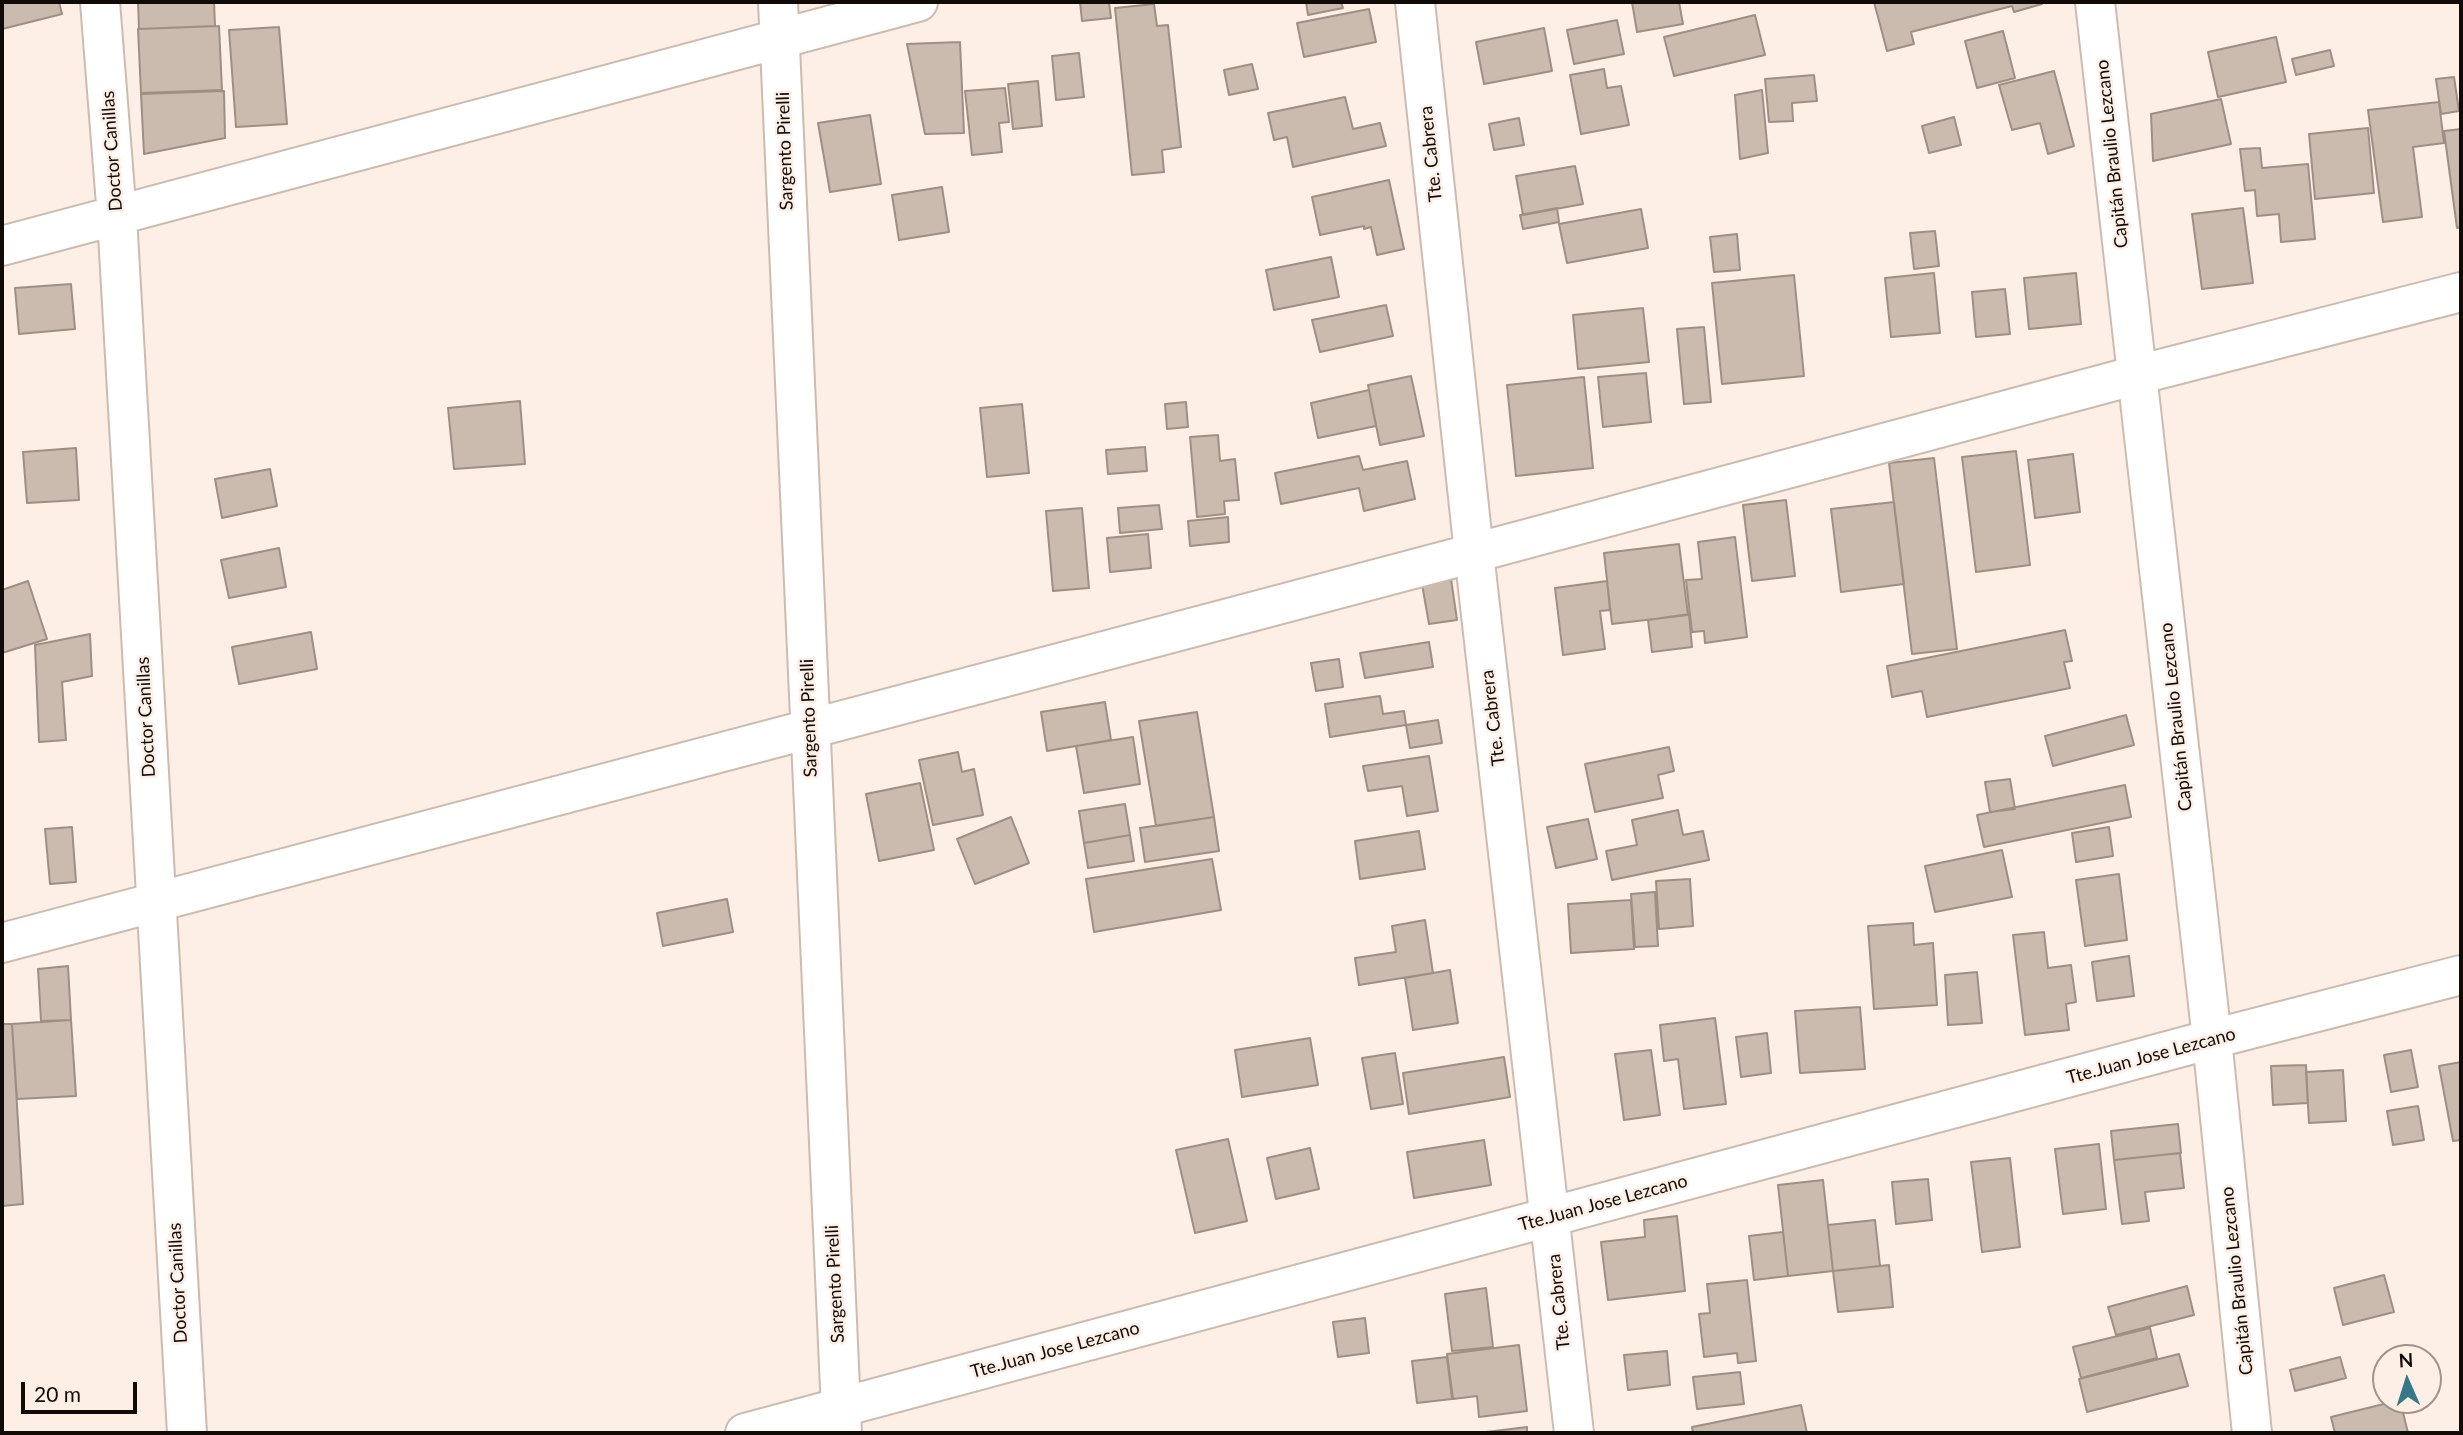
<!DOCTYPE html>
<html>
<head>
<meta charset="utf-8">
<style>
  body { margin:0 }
  #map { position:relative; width:2463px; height:1435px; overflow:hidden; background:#fdefe5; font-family:Lato,sans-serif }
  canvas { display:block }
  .frame { position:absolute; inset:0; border:4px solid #100b07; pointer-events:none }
  .north { position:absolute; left:2372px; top:1344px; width:70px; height:70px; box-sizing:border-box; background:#fdefe5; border:2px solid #9e948c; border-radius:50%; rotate:357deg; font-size:19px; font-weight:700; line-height:28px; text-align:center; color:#100b07 }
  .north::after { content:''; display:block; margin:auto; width:24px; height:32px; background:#347987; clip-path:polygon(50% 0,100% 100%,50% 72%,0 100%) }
  .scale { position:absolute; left:21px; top:1382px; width:116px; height:32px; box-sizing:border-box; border:4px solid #100b07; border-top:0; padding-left:9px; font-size:21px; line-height:24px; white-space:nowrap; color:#100b07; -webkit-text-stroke:5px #fdefe5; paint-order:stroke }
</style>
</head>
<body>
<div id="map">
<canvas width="2463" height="1435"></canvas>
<div class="frame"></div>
<div class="north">N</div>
<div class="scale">20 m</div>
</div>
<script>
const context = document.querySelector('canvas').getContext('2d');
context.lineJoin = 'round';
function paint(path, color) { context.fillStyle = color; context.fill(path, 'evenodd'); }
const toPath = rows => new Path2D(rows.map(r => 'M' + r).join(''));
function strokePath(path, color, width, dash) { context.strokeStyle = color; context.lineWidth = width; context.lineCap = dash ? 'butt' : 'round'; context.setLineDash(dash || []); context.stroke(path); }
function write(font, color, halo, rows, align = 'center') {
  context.font = font + ' Lato,sans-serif'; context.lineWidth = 5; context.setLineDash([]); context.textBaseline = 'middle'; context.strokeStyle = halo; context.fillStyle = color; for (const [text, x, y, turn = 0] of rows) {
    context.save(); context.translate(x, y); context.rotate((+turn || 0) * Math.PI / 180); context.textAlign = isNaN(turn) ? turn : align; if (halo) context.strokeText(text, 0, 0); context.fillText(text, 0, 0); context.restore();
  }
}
const building = toPath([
  [2,2,59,2,62,14,2,29,2,2],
  [138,2,214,2,215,26,139,29,138,2],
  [1080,2,1109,2,1111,18,1082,21,1080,2],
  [1306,2,1341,2,1343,8,1308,15,1306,2],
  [1632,2,1679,2,1683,24,1637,32,1632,2],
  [1874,2,2042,2,2042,4,2014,12,2012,6,1911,32,1914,44,1887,51,1874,2],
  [1154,4,1157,26,1168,25,1181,147,1162,150,1164,172,1132,175,1115,8,1154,4],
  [1369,9,1376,42,1304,57,1297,23,1369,9],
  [1755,15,1765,55,1674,76,1664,37,1755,15],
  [1617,20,1624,54,1574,64,1567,30,1617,20],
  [219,26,222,90,141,93,138,29,219,26],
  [279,27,287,124,236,127,229,30,279,27],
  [1544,28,1552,71,1484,84,1476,42,1544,28],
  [2003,31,2015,78,1977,88,1965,41,2003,31],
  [2276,37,2286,82,2218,97,2208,52,2276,37],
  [960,42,964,133,925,134,907,44,960,42],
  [2330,50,2334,66,2296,75,2292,59,2330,50],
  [1079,53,1084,97,1056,100,1052,56,1079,53],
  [1252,64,1258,89,1229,95,1224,70,1252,64],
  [1604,69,1607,88,1621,86,1629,125,1581,134,1570,75,1604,69],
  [2054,71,2074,146,2048,154,2040,123,2012,130,1999,85,2054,71],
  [1814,75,1817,101,1792,103,1793,121,1769,122,1765,79,1814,75],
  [2454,77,2459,111,2441,114,2436,79,2454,77],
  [1038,81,1042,126,1013,129,1008,84,1038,81],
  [1005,88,1009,122,999,123,1002,152,972,155,965,91,1005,88],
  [1762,90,1768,153,1740,159,1735,95,1762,90],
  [224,91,225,138,144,154,141,94,224,91],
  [1345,97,1353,129,1380,123,1386,146,1293,167,1287,137,1274,140,1268,113,1345,97],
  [2221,99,2231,144,2153,161,2151,114,2221,99],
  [2439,102,2444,143,2413,147,2422,217,2383,222,2368,110,2439,102],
  [870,115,881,184,830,192,818,123,870,115],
  [1954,117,1961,145,1929,153,1922,126,1954,117],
  [1519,118,1524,145,1494,150,1489,124,1519,118],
  [2368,128,2374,193,2315,199,2309,134,2368,128],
  [2461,129,2461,227,2457,228,2444,131,2461,129],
  [2260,148,2262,168,2308,164,2315,239,2281,242,2279,214,2257,216,2255,190,2245,191,2240,149,2260,148],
  [1575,166,1583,204,1523,215,1516,176,1575,166],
  [1389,180,1404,249,1377,255,1371,227,1364,229,1364,226,1320,235,1312,197,1389,180],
  [942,187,949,232,899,240,892,195,942,187],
  [1557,208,1559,222,1523,229,1520,215,1557,208],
  [2243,208,2253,283,2202,289,2192,214,2243,208],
  [1641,209,1648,248,1567,263,1559,224,1641,209],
  [1935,231,1939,266,1914,269,1910,233,1935,231],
  [1737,234,1740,270,1714,272,1710,237,1737,234],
  [1331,257,1339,297,1274,310,1266,270,1331,257],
  [1934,273,1940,333,1891,337,1885,278,1934,273],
  [2076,273,2081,324,2029,329,2024,278,2076,273],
  [1794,275,1804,376,1722,384,1712,283,1794,275],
  [71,284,75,329,19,334,15,288,71,284],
  [2005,289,2010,334,1976,337,1972,292,2005,289],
  [1386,305,1393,336,1320,352,1312,320,1386,305],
  [1643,308,1649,362,1578,369,1573,315,1643,308],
  [1704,327,1711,402,1684,404,1677,329,1704,327],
  [1646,373,1651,422,1603,427,1598,377,1646,373],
  [1411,376,1424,436,1380,445,1368,385,1411,376],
  [1584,377,1593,468,1516,476,1507,385,1584,377],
  [1369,390,1376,426,1318,438,1311,403,1369,390],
  [520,401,525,464,454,469,448,408,520,401],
  [1186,402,1188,427,1167,429,1165,404,1186,402],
  [1022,404,1029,473,987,477,980,408,1022,404],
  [1218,435,1220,461,1235,459,1239,500,1224,501,1225,514,1197,517,1190,437,1218,435],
  [1145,447,1147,471,1108,474,1106,450,1145,447],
  [76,448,79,500,27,503,23,452,76,448],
  [2016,451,2030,565,1976,572,1962,457,2016,451],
  [2073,454,2080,512,2035,518,2028,460,2073,454],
  [1359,456,1363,470,1407,461,1415,499,1364,511,1359,488,1281,504,1275,473,1359,456],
  [1934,458,1957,649,1912,654,1889,463,1934,458],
  [270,469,277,506,222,518,215,479,270,469],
  [1786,500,1795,576,1752,581,1743,505,1786,500],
  [1894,502,1904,584,1841,592,1831,509,1894,502],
  [1159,505,1162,529,1120,533,1118,508,1159,505],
  [1082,508,1089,588,1053,591,1046,511,1082,508],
  [1228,517,1229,542,1190,546,1188,521,1228,517],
  [1148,534,1151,568,1110,572,1107,538,1148,534],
  [1735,537,1747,637,1705,643,1704,631,1692,632,1686,580,1702,579,1698,542,1735,537],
  [1679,544,1688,615,1612,624,1604,553,1679,544],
  [279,548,286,587,229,598,221,560,279,548],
  [1451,579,1457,620,1429,624,1422,584,1451,579],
  [28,581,47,639,2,653,2,590,28,581],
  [1607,581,1610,610,1600,611,1605,649,1563,655,1555,588,1607,581],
  [1689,614,1692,647,1652,652,1648,620,1689,614],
  [2065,630,2072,661,2064,662,2070,688,1927,717,1922,691,1892,697,1887,666,2065,630],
  [311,632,317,669,239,684,232,647,311,632],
  [90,634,92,676,62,682,66,740,39,742,35,645,90,634],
  [1429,642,1433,667,1365,678,1360,653,1429,642],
  [1339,659,1343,687,1316,691,1311,663,1339,659],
  [1380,696,1383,714,1404,711,1406,725,1330,737,1325,704,1380,696],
  [1105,702,1111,740,1047,751,1041,712,1105,702],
  [1197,712,1214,817,1156,826,1139,721,1197,712],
  [2126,715,2134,745,2053,766,2045,736,2126,715],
  [1438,720,1442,743,1410,748,1406,725,1438,720],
  [1133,737,1140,784,1084,793,1076,746,1133,737],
  [1669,747,1674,771,1658,775,1663,798,1595,812,1585,764,1669,747],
  [958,752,962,772,974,769,983,815,933,825,919,760,958,752],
  [1429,756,1438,811,1407,816,1402,786,1368,791,1363,766,1429,756],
  [2010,779,2015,809,1990,812,1985,782,2010,779],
  [920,783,934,850,879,861,866,794,920,783],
  [2125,785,2131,817,1984,847,1977,815,2125,785],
  [1125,804,1130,835,1084,843,1079,811,1125,804],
  [1678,810,1683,835,1703,831,1709,860,1612,880,1606,851,1637,845,1632,820,1678,810],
  [1011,817,1029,863,975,884,957,839,1011,817],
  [1214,817,1219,851,1145,862,1140,828,1214,817],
  [1588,819,1597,859,1556,868,1547,827,1588,819],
  [72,827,76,882,50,884,45,829,72,827],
  [2109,827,2113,856,2076,862,2072,833,2109,827],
  [1419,831,1425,869,1360,879,1355,841,1419,831],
  [1130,835,1134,861,1088,868,1084,843,1130,835],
  [2002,850,2012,897,1935,912,1925,866,2002,850],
  [1212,859,1221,910,1094,932,1086,879,1212,859],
  [2119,874,2127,940,2085,946,2076,880,2119,874],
  [1690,879,1693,926,1659,929,1656,881,1690,879],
  [1655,892,1658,946,1635,947,1631,894,1655,892],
  [727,899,733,932,663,946,657,913,727,899],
  [1631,900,1634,949,1571,953,1568,904,1631,900],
  [1425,920,1433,973,1359,985,1355,958,1396,952,1392,926,1425,920],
  [1913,923,1914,945,1933,943,1937,1005,1874,1009,1868,926,1913,923],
  [2044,932,2048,968,2071,965,2076,1002,2066,1004,2069,1030,2025,1035,2013,935,2044,932],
  [2129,956,2134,996,2097,1001,2092,962,2129,956],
  [68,966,71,1020,41,1021,38,969,68,966],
  [1450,970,1458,1023,1413,1030,1405,978,1450,970],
  [1977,972,1982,1023,1948,1025,1945,975,1977,972],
  [1860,1007,1865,1069,1800,1073,1795,1011,1860,1007],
  [1715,1018,1726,1104,1684,1109,1678,1059,1664,1061,1660,1025,1715,1018],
  [71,1020,76,1096,17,1099,12,1024,71,1020],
  [2,1024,12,1024,23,1204,2,1206,2,1024],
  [1767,1033,1771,1073,1741,1077,1736,1037,1767,1033],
  [1310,1038,1318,1085,1242,1097,1235,1050,1310,1038],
  [1651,1050,1660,1115,1624,1120,1615,1054,1651,1050],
  [2411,1050,2418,1087,2391,1092,2384,1055,2411,1050],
  [1395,1053,1403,1104,1371,1109,1362,1058,1395,1053],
  [1504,1057,1510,1097,1409,1114,1403,1073,1504,1057],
  [2461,1062,2461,1140,2453,1141,2439,1066,2461,1062],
  [2306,1065,2308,1103,2273,1105,2271,1066,2306,1065],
  [2343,1070,2346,1121,2309,1123,2306,1072,2343,1070],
  [2418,1106,2424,1140,2393,1145,2387,1111,2418,1106],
  [2178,1124,2181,1153,2114,1160,2111,1131,2178,1124],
  [1228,1139,1247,1221,1195,1233,1176,1150,1228,1139],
  [1484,1140,1491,1185,1414,1198,1407,1152,1484,1140],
  [2099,1144,2106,1209,2063,1214,2055,1149,2099,1144],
  [1310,1148,1319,1189,1276,1199,1267,1158,1310,1148],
  [2180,1153,2184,1188,2145,1192,2149,1221,2122,1224,2114,1160,2180,1153],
  [2010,1158,2020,1247,1982,1252,1971,1162,2010,1158],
  [1928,1179,1932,1220,1896,1224,1892,1182,1928,1179],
  [1823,1180,1833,1271,1788,1276,1778,1185,1823,1180],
  [1677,1216,1685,1291,1608,1300,1601,1242,1645,1237,1644,1220,1677,1216],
  [1875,1220,1880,1266,1833,1271,1828,1225,1875,1220],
  [1783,1232,1788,1276,1754,1280,1749,1236,1783,1232],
  [1889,1265,1893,1307,1838,1312,1833,1271,1889,1265],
  [2384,1275,2394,1312,2343,1325,2334,1288,2384,1275],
  [1747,1280,1756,1361,1738,1363,1737,1353,1704,1357,1699,1314,1710,1313,1707,1284,1747,1280],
  [2187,1286,2194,1315,2116,1335,2108,1307,2187,1286],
  [1486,1288,1493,1347,1452,1351,1445,1294,1486,1288],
  [1365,1318,1369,1353,1338,1357,1333,1322,1365,1318],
  [2150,1328,2157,1358,2081,1378,2073,1347,2150,1328],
  [1519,1345,1527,1411,1479,1417,1477,1396,1453,1399,1447,1354,1519,1345],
  [1667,1351,1670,1385,1628,1390,1624,1355,1667,1351],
  [2179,1354,2188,1386,2087,1412,2079,1379,2179,1354],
  [1447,1357,1452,1399,1417,1403,1412,1361,1447,1357],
  [2340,1357,2346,1378,2295,1391,2290,1370,2340,1357],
  [1740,1372,1744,1404,1697,1409,1693,1377,1740,1372],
  [2400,1400,2408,1433,2335,1433,2331,1417,2400,1400],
  [1801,1405,1807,1433,1693,1433,1692,1427,1801,1405],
  [1527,1427,1527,1433,1478,1433,1527,1427]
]);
const minor = toPath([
  [100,2,117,217,187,1433],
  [778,2,842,1433],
  [1415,2,1474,553,1574,1433],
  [2095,2,2212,1039,2252,1433],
  [2,246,918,2],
  [2,943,1474,553,2137,375,2461,292],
  [745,1433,2212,1039,2461,975]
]);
const streetNames = [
  ["Doctor Canillas",112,151,-94],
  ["Sargento Pirelli",785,151,-92],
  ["Tte. Cabrera",1431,154,-96],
  ["Capitán Braulio Lezcano",2112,154,-96],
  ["Doctor Canillas",146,717,-93],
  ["Capitán Braulio Lezcano",2176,717,-96],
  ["Sargento Pirelli",809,718,-92],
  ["Tte. Cabrera",1493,718,-97],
  ["Tte.Juan Jose Lezcano",2151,1056,-15],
  ["Tte.Juan Jose Lezcano",1603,1203,-15],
  ["Capitán Braulio Lezcano",2237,1281,-96],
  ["Doctor Canillas",178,1283,-93],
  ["Sargento Pirelli",835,1284,-93],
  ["Tte. Cabrera",1559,1302,-96],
  ["Tte.Juan Jose Lezcano",1055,1350,-15]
];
paint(building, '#cbbbaf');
strokePath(building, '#9e8e83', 2);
strokePath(minor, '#ccbcb0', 42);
strokePath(minor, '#fff', 38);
write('18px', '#100b07', '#fdefe5', streetNames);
</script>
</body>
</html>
